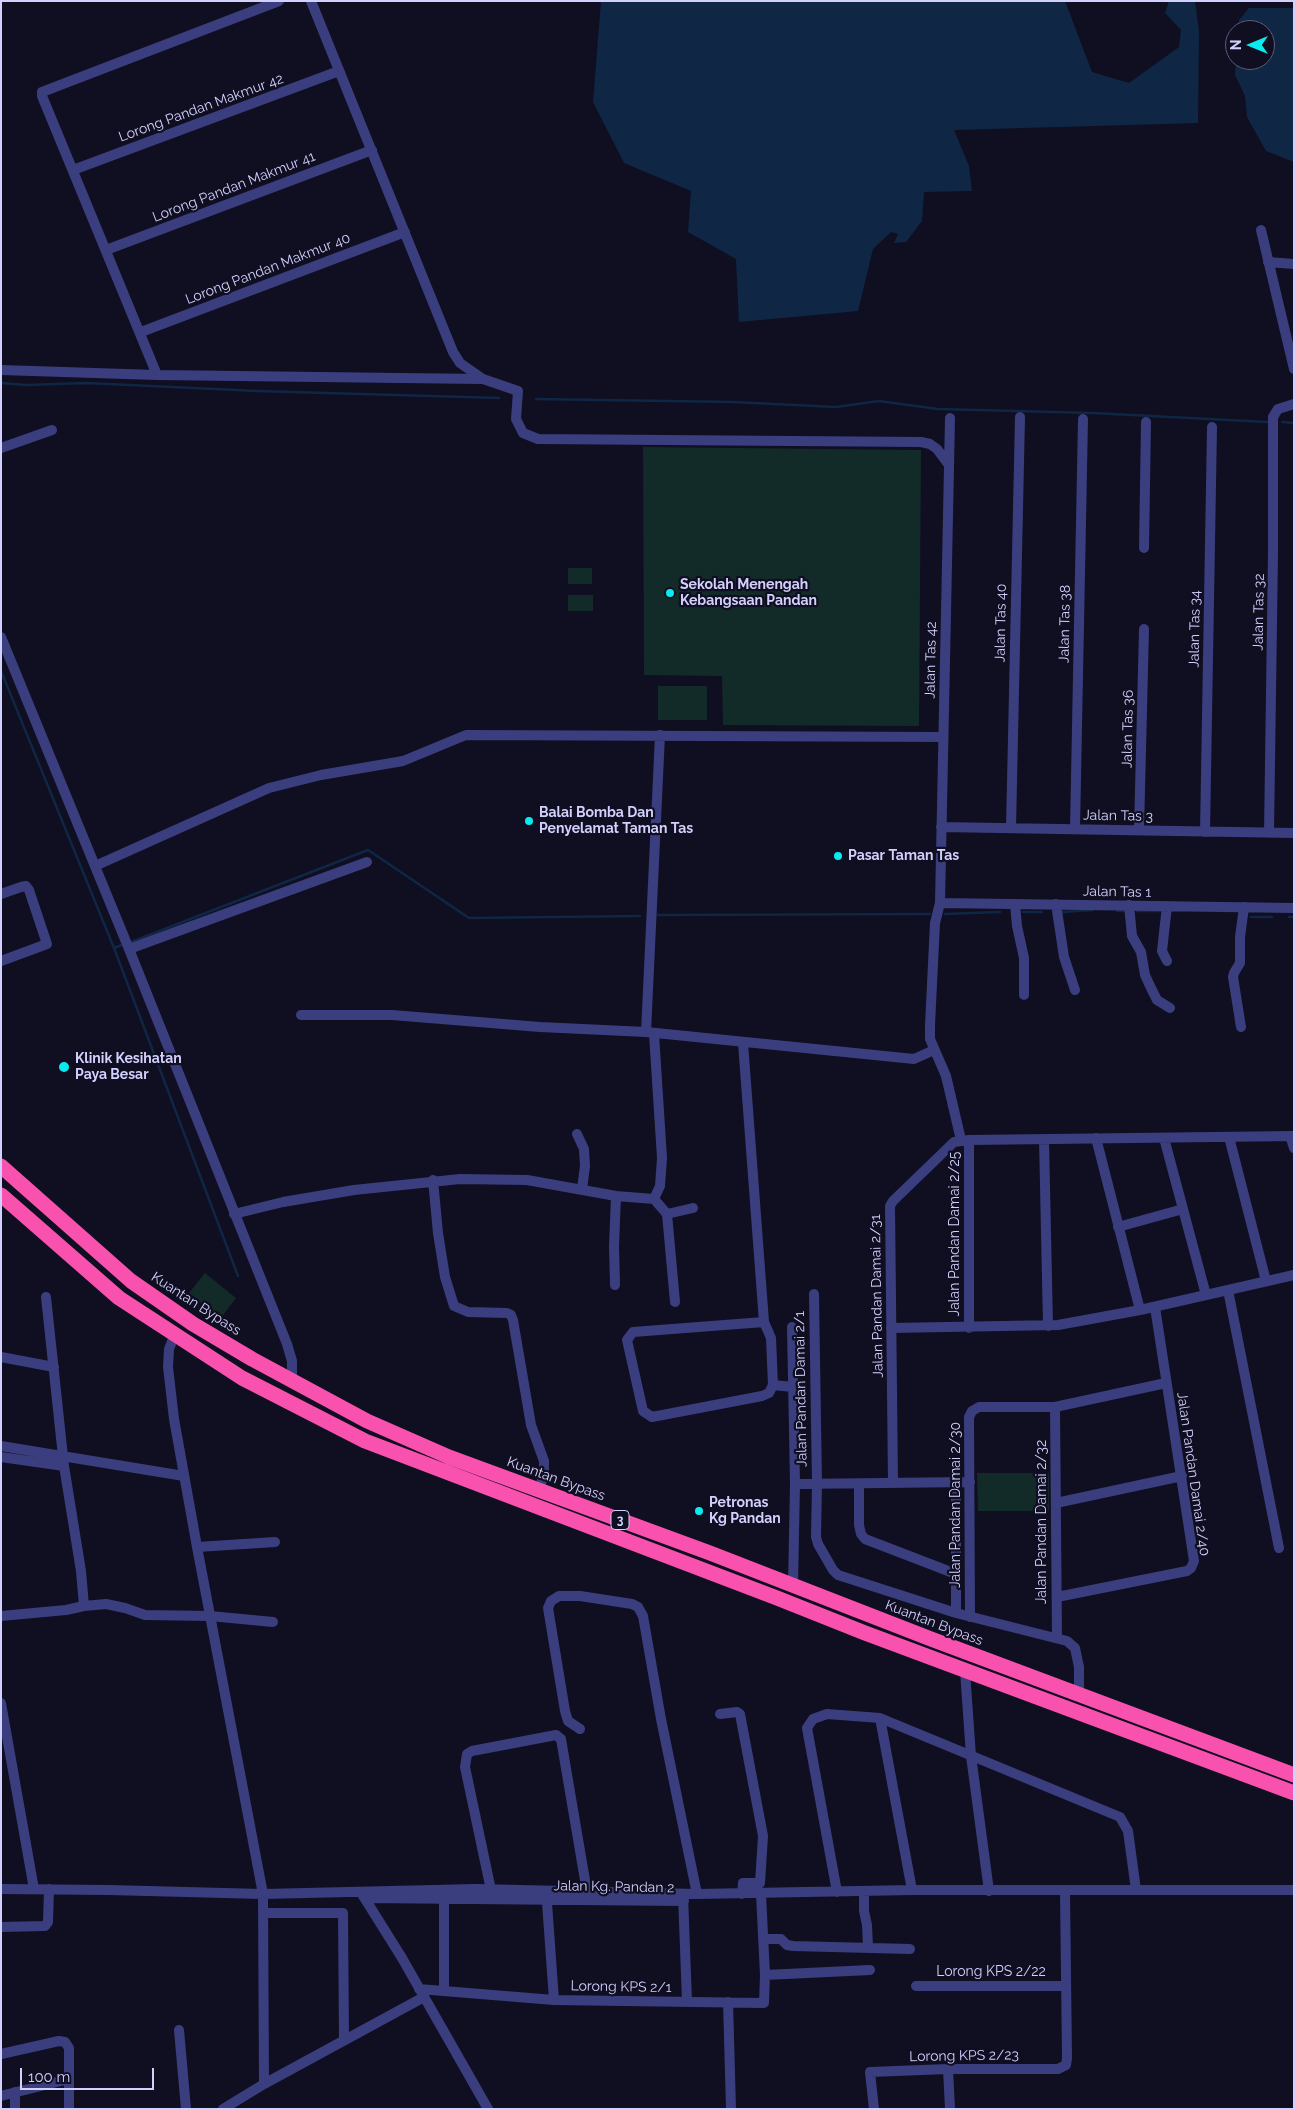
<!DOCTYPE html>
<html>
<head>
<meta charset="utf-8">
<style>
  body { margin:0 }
  #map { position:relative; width:1295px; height:2110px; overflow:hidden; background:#100e21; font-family:Raleway,sans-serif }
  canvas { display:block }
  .frame { position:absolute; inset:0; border:2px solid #d2d0fd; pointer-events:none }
  .north { position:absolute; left:1225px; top:20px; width:50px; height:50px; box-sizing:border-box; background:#100e21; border:1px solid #5e5c79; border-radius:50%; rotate:270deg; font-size:14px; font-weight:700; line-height:20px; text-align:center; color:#d2d0fd }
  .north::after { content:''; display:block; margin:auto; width:18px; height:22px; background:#0aebef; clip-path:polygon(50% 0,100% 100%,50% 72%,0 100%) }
  .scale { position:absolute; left:20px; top:2068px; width:134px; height:22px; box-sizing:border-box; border:2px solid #d2d0fd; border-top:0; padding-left:6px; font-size:15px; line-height:18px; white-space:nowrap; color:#d2d0fd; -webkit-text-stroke:4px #100e21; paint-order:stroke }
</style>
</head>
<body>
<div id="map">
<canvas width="1295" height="2110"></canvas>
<div class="frame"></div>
<div class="north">N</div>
<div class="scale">100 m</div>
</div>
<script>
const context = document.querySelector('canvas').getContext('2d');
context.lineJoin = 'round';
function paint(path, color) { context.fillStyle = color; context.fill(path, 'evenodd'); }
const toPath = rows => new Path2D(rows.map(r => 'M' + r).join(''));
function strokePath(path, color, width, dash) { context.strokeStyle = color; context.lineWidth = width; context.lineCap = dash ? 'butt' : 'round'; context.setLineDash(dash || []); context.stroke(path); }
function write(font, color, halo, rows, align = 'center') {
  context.font = font + ' Raleway,sans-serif'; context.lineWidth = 4.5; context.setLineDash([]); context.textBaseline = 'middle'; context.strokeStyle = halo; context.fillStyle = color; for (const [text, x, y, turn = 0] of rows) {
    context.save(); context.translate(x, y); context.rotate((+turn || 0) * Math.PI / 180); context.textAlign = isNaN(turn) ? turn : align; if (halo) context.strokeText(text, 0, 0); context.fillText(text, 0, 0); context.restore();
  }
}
const green = toPath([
  [643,447,921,450,919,726,723,725,722,676,644,675],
  [568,568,592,568,592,584,568,584],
  [568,595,593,595,593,611,568,611],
  [658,686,707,686,707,720,658,720],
  [205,1273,236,1298,220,1319,189,1293],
  [977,1473,1049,1473,1049,1511,978,1511]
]);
const water = toPath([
  [601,1,1065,1,1092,72,1129,83,1179,47,1181,30,1165,13,1169,1,1195,1,1199,31,1198,123,954,130,969,166,972,191,924,192,922,221,906,242,894,243,898,234,891,232,873,249,858,311,739,322,736,259,688,232,691,191,624,163,593,102],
  [1249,8,1294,8,1294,162,1266,151,1247,117,1245,96,1235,75,1236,60,1265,60,1265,30,1238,30,1239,20]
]);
const stream = toPath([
  [1,383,26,385,87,383,257,391,499,398],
  [536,399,733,402,836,407,879,401,938,409,1093,413,1267,422],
  [1282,422,1294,423],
  [1,671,114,948,238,1276],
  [1117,911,1127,911],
  [1137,911,1163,911],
  [1023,912,1042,912],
  [1063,912,1093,910],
  [945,914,1000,912],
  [658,915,930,914],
  [1251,917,1272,917],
  [1289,917,1294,917],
  [131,942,368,850,469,918,640,916],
  [114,948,122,945]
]);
const street = toPath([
  [311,1,453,352,460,363,483,379,518,391,516,419,523,433,538,439,921,442,930,444,937,449,949,465],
  [73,170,339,71],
  [1261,230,1294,369],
  [106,250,372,150],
  [1268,262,1294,264],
  [141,332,405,232],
  [1,370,157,375,482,379],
  [157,375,42,96,42,92,279,1],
  [950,418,940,903,935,923,930,1025,930,1039,946,1076,961,1140],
  [1,448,52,430],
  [1144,548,1146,422],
  [1,637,129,949,287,1344,292,1361,292,1381],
  [941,827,1294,833],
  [1011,828,1020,417],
  [1075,829,1083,419],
  [1139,830,1144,629],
  [1205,832,1212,427],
  [1269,833,1273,552,1273,417,1278,409,1294,404],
  [95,866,269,788,321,775,403,761,466,735,943,737],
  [1,894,21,887,26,886,29,890,47,944,1,961],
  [940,903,1294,908],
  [1015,904,1017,926,1024,958,1024,995],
  [1056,904,1064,957,1075,990],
  [1129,905,1132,936,1141,952,1145,975,1150,986,1157,1000,1170,1008],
  [129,949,367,862],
  [1167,961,1162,951,1167,906],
  [301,1015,392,1015,540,1027,646,1032,914,1059,934,1050],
  [1241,1027,1233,977,1234,973,1240,963,1240,937,1244,907],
  [646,1032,660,735],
  [654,1034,662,1158,660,1186,654,1199,667,1214,675,1302],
  [743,1043,764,1322,771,1338,773,1385],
  [577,1134,584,1149,585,1166,582,1189],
  [1290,1136,1294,1148],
  [1229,1137,1266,1281],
  [1096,1138,1140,1310],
  [1164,1138,1206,1295],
  [1044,1139,1048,1326],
  [969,1140,969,1328],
  [433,1180,438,1233,445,1277,454,1306,468,1312,507,1313,511,1315,513,1320,531,1425,544,1461,544,1474,539,1490],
  [234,1214,283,1202,354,1190,460,1179,527,1180,616,1196,654,1199],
  [667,1214,693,1208],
  [1118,1227,1183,1209],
  [615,1285,614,1246,616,1196],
  [1228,1290,1279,1548],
  [814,1294,817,1484,816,1537,818,1544,833,1570,838,1575,956,1613,1067,1641,1075,1648,1079,1667,1079,1694],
  [764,1322,633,1332,627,1340,643,1411,652,1417,762,1396,769,1393,773,1385],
  [792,1327,795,1484,793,1586],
  [891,1328,1058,1325,1140,1310,1294,1275],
  [175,1334,169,1349,168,1367,174,1419,197,1547,263,1894,264,2084],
  [1,1357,54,1367],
  [773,1385,793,1387],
  [1055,1407,1057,1638],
  [1,1446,184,1476],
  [1,1457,64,1466],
  [956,1482,956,1613],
  [893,1483,890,1206,893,1201,954,1142,969,1140,1294,1136],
  [795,1484,970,1482],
  [859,1484,859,1525,861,1534,865,1539,956,1574],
  [1056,1503,1182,1476],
  [197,1547,275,1542],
  [1057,1597,1187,1571,1191,1568,1194,1561,1155,1307],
  [84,1606,106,1604,125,1608,145,1615,210,1616,273,1622],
  [1,1616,66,1610,84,1606,81,1571,64,1466,46,1297],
  [970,1617,969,1417,972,1411,979,1407,1055,1407,1166,1383],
  [965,1671,971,1756,989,1891],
  [1,1703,34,1889],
  [720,1714,737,1712,740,1714,763,1836,760,1883,743,1883,742,1894],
  [880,1718,912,1890],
  [580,1729,568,1721,565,1711,548,1608,551,1601,559,1596,580,1596,632,1604,638,1607,643,1616,661,1719,697,1894],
  [1,1889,109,1890,263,1894,476,1889,697,1894,912,1890,1294,1890],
  [491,1890,465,1767,467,1754,472,1751,556,1735,561,1739,587,1892],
  [864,1891,864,1911,867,1925,868,1947],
  [837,1892,807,1728,813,1719,827,1714,880,1718,1120,1817,1128,1831,1136,1890],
  [362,1894,402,1958,488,2109],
  [683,1895,687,2001],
  [365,1898,684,1901],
  [545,1900,547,1903,554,2000],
  [264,1913,343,1913,344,2041],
  [1,1927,45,1926,48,1922,49,1889],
  [764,1939,781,1939,787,1945,793,1946,910,1949],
  [765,1975,870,1970],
  [916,1986,1066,1986],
  [419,1989,554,2000,764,2003,765,1975,761,1894],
  [444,1991,444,1898],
  [728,2002,731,2109],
  [179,2030,186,2109],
  [1,2054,59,2041,65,2042,69,2048,69,2109],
  [948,2069,950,2109],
  [15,2092,15,2109],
  [1,2096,69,2079],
  [223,2109,264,2084,424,1997],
  [874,2109,870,2072,948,2069,1058,2069,1066,2065,1067,2058,1065,1892]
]);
const highway = toPath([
  [1,1166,131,1281,193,1324,252,1359,367,1421,449,1457,710,1553,931,1639,1294,1775],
  [1,1195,119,1298,242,1378,365,1441,777,1598,865,1633,1294,1793]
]);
const markers = [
  [670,593,5,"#0aebef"],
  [529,821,5,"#0aebef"],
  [838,856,5,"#0aebef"],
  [64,1067,6,"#0aebef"],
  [699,1511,5,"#0aebef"]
];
const shields = [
  [620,1520,18]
];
const shieldNames = [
  ["3",620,1520]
];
const streetNames = [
  ["Lorong Pandan Makmur 42",201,108,-20],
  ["Lorong Pandan Makmur 41",234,187,-21],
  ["Lorong Pandan Makmur 40",268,269,-21],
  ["Jalan Tas 32",1259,612,-89],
  ["Jalan Tas 40",1001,623,-89],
  ["Jalan Tas 38",1065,624,-89],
  ["Jalan Tas 34",1195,629,-89],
  ["Jalan Tas 42",931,660,-89],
  ["Jalan Tas 36",1128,729,-89],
  ["Jalan Tas 3",1118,816,1],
  ["Jalan Tas 1",1117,892,1],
  ["Jalan Pandan Damai 2/25",955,1234,-90],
  ["Jalan Pandan Damai 2/31",877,1296,-91],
  ["Kuantan Bypass",196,1304,33],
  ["Jalan Pandan Damai 2/1",801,1389,-91],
  ["Jalan Pandan Damai 2/40",1193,1474,82],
  ["Kuantan Bypass",556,1479,20],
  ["Jalan Pandan Damai 2/30",956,1505,-90],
  ["Jalan Pandan Damai 2/32",1042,1522,-90],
  ["Kuantan Bypass",934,1623,21],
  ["Jalan Kg. Pandan 2",614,1887,1],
  ["Lorong KPS 2/22",991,1972],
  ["Lorong KPS 2/1",621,1987,1],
  ["Lorong KPS 2/23",964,2056,-1]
];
const poiNames = [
  ["Sekolah Menengah",680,585],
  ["Kebangsaan Pandan",680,601],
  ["Balai Bomba Dan",539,813],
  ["Penyelamat Taman Tas",539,829],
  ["Pasar Taman Tas",848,856],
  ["Klinik Kesihatan",75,1059],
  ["Paya Besar",75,1075],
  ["Petronas",709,1503],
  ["Kg Pandan",709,1519]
];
paint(green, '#122b28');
paint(water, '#0f2744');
strokePath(stream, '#0f2744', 2.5);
strokePath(street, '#3b3e7e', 10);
strokePath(highway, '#f851ae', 15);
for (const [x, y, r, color] of markers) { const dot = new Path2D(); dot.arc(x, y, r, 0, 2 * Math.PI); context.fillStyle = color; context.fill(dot); strokePath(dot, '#100e21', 2); }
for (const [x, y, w] of shields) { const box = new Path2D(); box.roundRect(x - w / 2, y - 9.5, w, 19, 4); context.fillStyle = '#100e21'; context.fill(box); strokePath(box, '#d2d0fd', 1); }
write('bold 12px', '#d2d0fd', null, shieldNames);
write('14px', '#d2d0fd', '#100e21', streetNames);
write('bold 14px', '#d2d0fd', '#100e21', poiNames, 'left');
</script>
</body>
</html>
